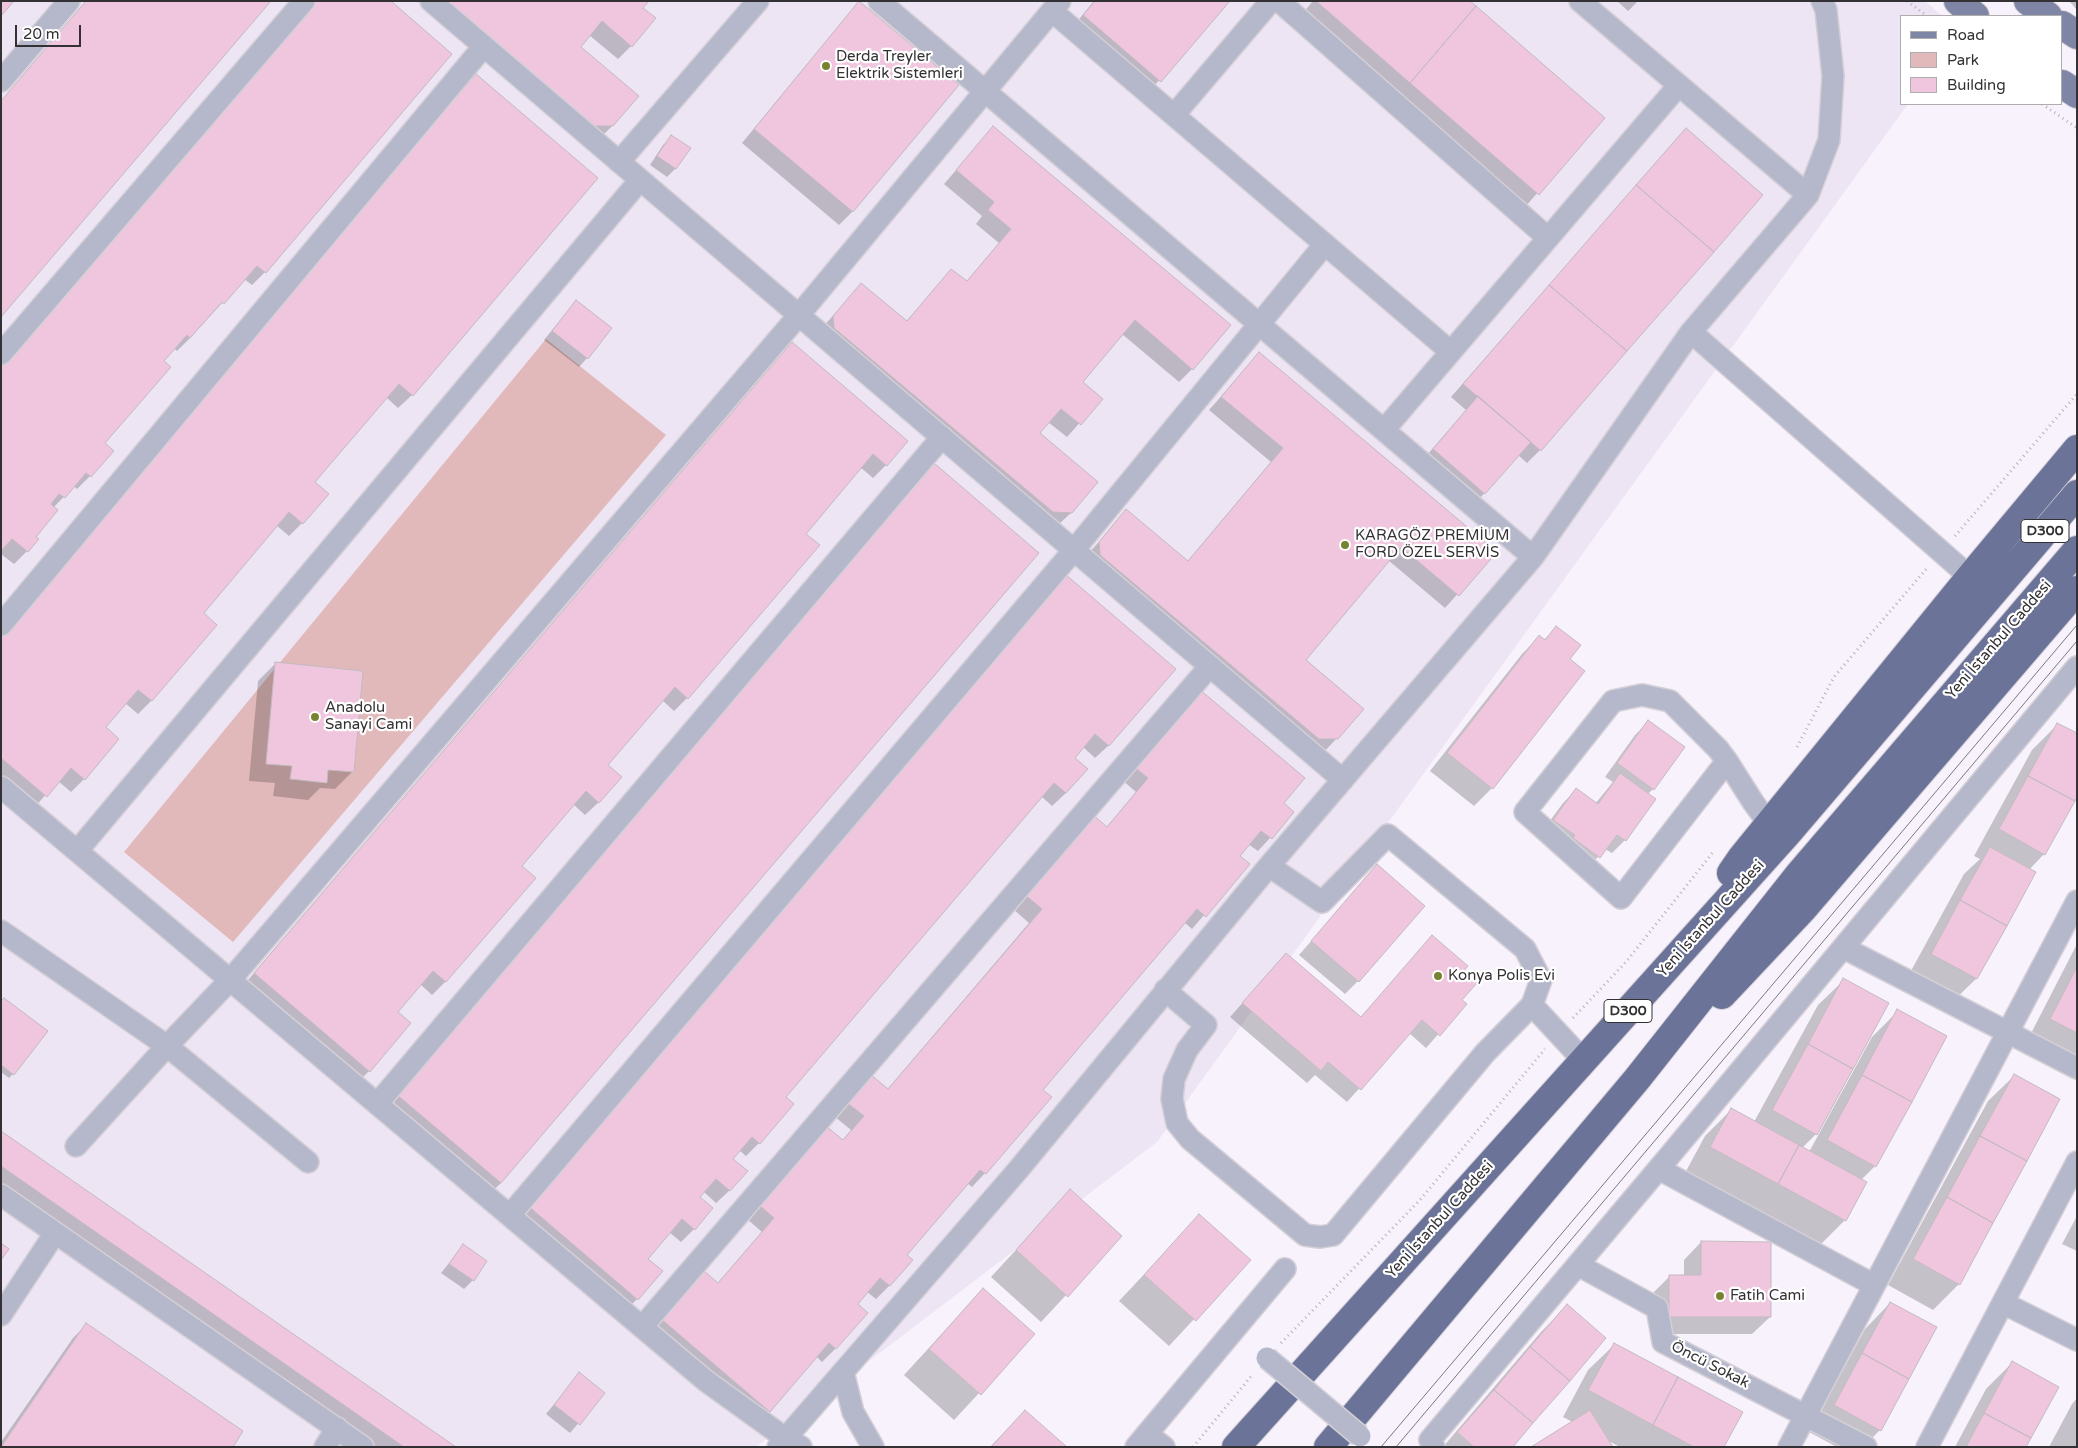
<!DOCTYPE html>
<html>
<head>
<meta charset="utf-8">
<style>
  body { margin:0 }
  #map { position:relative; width:2078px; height:1448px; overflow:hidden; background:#f7f2fb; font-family:"Varela Round",sans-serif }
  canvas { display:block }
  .frame { position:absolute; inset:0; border:2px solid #333134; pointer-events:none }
  .legend { position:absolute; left:1900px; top:15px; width:162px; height:90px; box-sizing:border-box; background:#fff; border:1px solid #adadae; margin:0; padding:6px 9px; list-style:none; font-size:15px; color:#333134 }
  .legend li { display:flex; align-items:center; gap:10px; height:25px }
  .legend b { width:25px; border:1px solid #adadae }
  .scale { position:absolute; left:15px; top:25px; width:66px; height:22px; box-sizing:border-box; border:2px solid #333134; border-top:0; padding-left:6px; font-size:15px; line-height:18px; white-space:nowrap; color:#333134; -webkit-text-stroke:4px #fff; paint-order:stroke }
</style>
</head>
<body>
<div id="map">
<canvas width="2078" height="1448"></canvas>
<div class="frame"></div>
<ul class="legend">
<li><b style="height:6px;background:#7e85a5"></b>Road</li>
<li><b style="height:14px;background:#e2b9ba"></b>Park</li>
<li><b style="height:14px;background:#f0c6df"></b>Building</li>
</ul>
<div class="scale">20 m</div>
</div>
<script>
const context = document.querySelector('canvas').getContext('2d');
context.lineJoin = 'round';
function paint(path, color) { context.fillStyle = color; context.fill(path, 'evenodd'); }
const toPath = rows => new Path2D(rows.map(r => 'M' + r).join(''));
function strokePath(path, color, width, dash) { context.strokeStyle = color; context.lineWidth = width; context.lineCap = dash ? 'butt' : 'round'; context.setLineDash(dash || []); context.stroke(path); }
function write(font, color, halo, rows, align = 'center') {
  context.font = font + ' "Varela Round",sans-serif'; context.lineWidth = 4.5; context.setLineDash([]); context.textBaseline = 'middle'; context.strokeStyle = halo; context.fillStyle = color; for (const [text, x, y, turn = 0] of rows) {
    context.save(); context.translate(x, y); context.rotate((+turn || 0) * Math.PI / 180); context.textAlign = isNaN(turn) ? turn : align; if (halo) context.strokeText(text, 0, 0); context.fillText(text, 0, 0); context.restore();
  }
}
const built = toPath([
  [1,1,1925,1,1942,16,1902,16,1902,104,1908,104,1157,1142,756,1447,1,1447]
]);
const green = toPath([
  [546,339,666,435,233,942,124,852]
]);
const shadow = toPath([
  [417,1,647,1,642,8,631,46,618,59,589,35,579,47,613,125,599,139,580,139],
  [1094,1,1228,1,1147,94,1071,29],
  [1313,1,1468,1,1603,118,1525,207,1302,14],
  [1617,1,1638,1,1628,11],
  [2069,1,2077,1,2077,10],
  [860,3,957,85,852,212,839,225,742,143,847,16],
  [451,54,265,272,252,285,244,279,190,338,177,351,174,348,163,362,103,443,90,476,77,489,74,486,53,508,34,537,37,539,27,551,14,564,1,554,1,360],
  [476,76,596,178,412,395,398,408,386,397,313,482,327,494,302,523,289,536,276,525,202,613,216,625,151,701,138,714,125,703,104,727,84,779,71,792,58,781,33,809,1,782,1,631],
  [993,128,1192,369,1179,382,1122,334,1081,383,1101,399,1067,437,1048,422,1038,434,1072,512,1058,525,820,330,861,285,906,322,951,270,966,282,999,243,976,224,982,216,944,184],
  [1686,129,1762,195,1540,450,1527,463,1518,455,1472,507,1421,462,1466,410,1451,397],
  [672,137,675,169,667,177,650,165,663,145],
  [576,301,587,358,579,367,544,340],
  [792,344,886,465,873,478,860,467,804,534,687,698,674,711,662,700,607,765,599,802,585,815,573,804,520,866,445,982,432,995,420,984,397,1012,369,1071,356,1084,242,987],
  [1259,354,1495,552,1445,608,1388,560,1304,660,1337,738,1324,752,1086,556,1127,511,1187,562,1271,462,1209,410],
  [921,478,501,1183,487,1196,384,1108],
  [1052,589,1109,745,1095,758,1083,747,1073,758,1086,769,1066,793,1052,806,1041,796,784,1097,759,1143,746,1156,739,1150,732,1159,730,1190,716,1203,704,1192,699,1197,694,1229,681,1242,669,1232,646,1259,637,1299,624,1312,515,1219],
  [1556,628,1568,659,1583,671,1492,788,1474,806,1430,771,1522,654,1539,637,1544,640],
  [276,663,353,771,335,789,320,788,308,800,273,796,275,783,249,781,258,681],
  [1186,703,1293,813,1258,851,1248,844,1238,856,1248,864,1192,929,1184,922,1041,1090,1050,1097,985,1173,972,1187,967,1183,906,1255,911,1260,889,1286,876,1299,867,1292,856,1304,866,1313,835,1349,822,1362,816,1356,756,1424,649,1333,690,1285,717,1284,762,1232,747,1219,813,1140,842,1141,851,1130,834,1116,857,1089,887,1090,1029,923,1012,908,1106,828,1136,792,1121,779],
  [1648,722,1653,789,1648,794,1655,799,1625,840,1612,853,1605,849,1586,870,1541,833,1563,803,1576,790,1595,804,1613,782,1605,777,1635,735],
  [2058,724,2044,854,2029,870,1976,979,1950,1004,1906,980,1964,874,1980,859,1974,856,2032,750],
  [1377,866,1358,981,1345,994,1299,955],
  [1432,937,1461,972,1461,1000,1465,1004,1426,1048,1409,1033,1347,1102,1315,1075,1307,1083,1230,1017,1286,954,1360,1018],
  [2077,944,2077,1053,2064,1065,2025,1045],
  [1844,980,1816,1134,1802,1148,1809,1152,1872,1037,1898,1011,1875,1166,1861,1180,1845,1220,1819,1246,1685,1173,1705,1136,1731,1110,1754,1122,1818,1005],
  [1,1002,13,1074,9,1078,1,1072],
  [2014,1076,1959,1284,1933,1310,1888,1285,1988,1101],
  [1,1132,453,1447,361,1447,1,1196],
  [1070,1191,1121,1236,1041,1322,991,1277],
  [1199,1216,1249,1260,1169,1346,1119,1301],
  [2077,1216,2077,1251,2062,1244],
  [1701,1242,1770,1317,1752,1334,1652,1334,1652,1294,1670,1276,1684,1276,1684,1260],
  [463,1246,473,1280,464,1289,441,1273],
  [983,1289,1034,1334,954,1420,904,1375],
  [1890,1303,1880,1430,1863,1447,1837,1447,1809,1432,1865,1329],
  [1567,1306,1511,1447,1443,1447,1541,1332],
  [86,1325,1,1447,1,1442,73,1338],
  [1614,1345,1723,1447,1620,1447,1563,1417,1588,1370],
  [2012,1363,2025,1447,1955,1447,1986,1389],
  [579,1374,604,1393,570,1433,546,1414],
  [2077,1398,2077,1447,2049,1447,2072,1404],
  [1025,1411,1065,1447,990,1447]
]);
const building = toPath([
  [1,1,14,1,1,16,1,1],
  [86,1,271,1,1,317,1,101,86,1],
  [307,1,391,1,452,54,266,273,257,266,224,304,222,302,190,338,187,335,164,361,171,367,105,443,114,451,91,477,86,473,65,498,59,494,51,504,58,510,36,537,39,539,28,552,12,539,1,551,1,360,307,1],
  [445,1,649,1,643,8,656,18,632,47,602,21,581,47,639,96,613,126,594,126,445,1],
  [859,1,959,85,853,212,754,129,859,1],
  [1095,1,1230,1,1161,82,1083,15,1095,1],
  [1316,1,1470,1,1476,6,1410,83,1316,1],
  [1476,6,1605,118,1539,195,1410,83,1476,6],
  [476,74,598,178,413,396,399,384,315,482,329,494,303,524,289,512,204,613,217,625,152,701,138,690,106,727,119,739,85,780,71,768,47,797,1,758,1,631,476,74],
  [993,126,1231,325,1193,370,1135,320,1083,382,1103,399,1081,425,1061,409,1040,433,1098,482,1072,513,1053,512,834,328,833,316,861,283,907,321,951,269,967,281,1011,229,988,210,994,202,956,170,993,126],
  [1686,128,1763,195,1714,252,1636,185,1686,128],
  [671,135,691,148,676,169,657,156,671,135],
  [1636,185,1714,252,1627,351,1549,285,1636,185],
  [1549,285,1627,351,1541,451,1463,384,1549,285],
  [576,300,612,328,588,359,552,331,576,300],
  [792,342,908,441,887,466,873,454,806,534,820,545,688,699,675,687,608,765,622,777,599,803,586,791,522,866,536,878,446,982,433,971,398,1012,411,1023,370,1072,254,973,792,342],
  [1259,352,1497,552,1459,596,1401,547,1306,660,1364,709,1338,739,1319,739,1100,555,1099,542,1126,509,1188,561,1283,448,1221,397,1259,352],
  [1478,396,1531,442,1485,494,1433,449,1478,396],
  [934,463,1039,553,501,1183,396,1094,934,463],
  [1065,574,1176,669,1109,746,1095,734,1075,758,1088,769,1066,793,1054,783,786,1097,794,1104,760,1144,752,1137,733,1159,748,1171,730,1191,716,1179,700,1197,713,1208,695,1230,682,1219,648,1259,663,1271,638,1300,527,1205,1065,574],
  [1556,626,1581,645,1570,659,1585,671,1493,789,1447,753,1539,635,1545,640,1556,626],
  [275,662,363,671,354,772,328,770,327,783,290,779,292,766,266,764,275,662],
  [1199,689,1305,778,1284,803,1294,812,1272,839,1261,831,1240,856,1250,864,1206,917,1197,909,1043,1090,1052,1097,986,1174,980,1170,907,1255,913,1260,890,1286,880,1278,858,1304,868,1313,836,1349,829,1343,770,1412,661,1319,703,1270,718,1283,774,1218,759,1205,826,1126,843,1140,864,1116,846,1102,870,1074,888,1089,1042,909,1024,894,1092,814,1107,827,1148,778,1133,766,1199,689],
  [1648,720,1685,747,1654,790,1617,763,1648,720],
  [2057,723,2077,733,2077,797,2075,801,2028,776,2057,723],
  [1620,773,1656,799,1626,841,1617,835,1600,858,1573,838,1575,835,1553,820,1576,788,1598,804,1620,773],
  [2028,776,2075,801,2045,855,1999,829,2028,776],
  [1990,847,2036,872,2007,926,1960,900,1990,847],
  [1377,864,1425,906,1359,982,1311,941,1377,864],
  [1960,900,2007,926,1977,979,1931,954,1960,900],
  [1432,935,1468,966,1463,972,1477,983,1462,1000,1467,1004,1440,1036,1422,1020,1361,1090,1328,1062,1321,1071,1242,1003,1286,953,1361,1017,1432,935],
  [2077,967,2077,1033,2050,1019,2077,967],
  [1843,978,1889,1003,1853,1069,1808,1044,1843,978],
  [4,998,48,1031,14,1075,1,1065,1,1001,4,998],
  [1897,1009,1947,1036,1912,1102,1862,1075,1897,1009],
  [1808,1044,1853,1069,1817,1135,1772,1110,1808,1044],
  [2014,1074,2060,1099,2027,1161,1980,1136,2014,1074],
  [1862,1075,1912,1102,1876,1167,1827,1140,1862,1075],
  [1731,1108,1799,1145,1778,1184,1710,1147,1731,1108],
  [1,1131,456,1447,404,1447,1,1166,1,1131],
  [1980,1136,2027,1161,1993,1223,1947,1197,1980,1136],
  [1799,1145,1867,1182,1846,1221,1778,1184,1799,1145],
  [1070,1189,1122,1236,1068,1297,1016,1250,1070,1189],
  [1947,1197,1993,1223,1960,1285,1913,1259,1947,1197],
  [1199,1214,1251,1260,1196,1321,1144,1275,1199,1214],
  [1701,1241,1771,1242,1771,1317,1669,1317,1669,1275,1701,1275,1701,1241],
  [1,1243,9,1249,1,1260,1,1243],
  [463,1244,487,1261,474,1281,449,1264,463,1244],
  [983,1288,1035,1334,981,1395,929,1349,983,1288],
  [1890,1302,1937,1327,1909,1379,1862,1353,1890,1302],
  [1567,1304,1606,1338,1570,1381,1530,1347,1567,1304],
  [86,1323,243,1431,233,1447,1,1447,86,1323],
  [1614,1343,1678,1377,1653,1425,1588,1390,1614,1343],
  [1530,1347,1570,1381,1533,1423,1494,1390,1530,1347],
  [1862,1353,1909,1379,1881,1431,1834,1405,1862,1353],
  [2012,1361,2059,1387,2031,1438,1984,1413,2012,1361],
  [579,1372,605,1393,580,1425,554,1405,579,1372],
  [1678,1377,1743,1412,1724,1447,1694,1447,1653,1425,1678,1377],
  [1494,1390,1533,1423,1513,1447,1474,1447,1457,1432,1494,1390],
  [1025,1410,1067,1447,991,1447,1025,1410],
  [1590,1410,1613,1447,1531,1447,1590,1410],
  [1984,1413,2031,1438,2026,1447,1966,1447,1984,1413]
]);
const path = toPath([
  [1907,1,1927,16],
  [2042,104,2077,128],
  [1955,536,2077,394],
  [1797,747,1834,677,1928,567],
  [1573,1018,1626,962,1714,851],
  [1281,1343,1420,1200,1545,1049],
  [1193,1447,1253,1374]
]);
const minor = toPath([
  [431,1,1343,780],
  [879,1,1533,557],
  [1279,1,1548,238],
  [1580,1,1808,195],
  [1052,11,1451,352],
  [1,81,69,1],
  [1174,115,1271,1],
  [619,162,758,1],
  [1691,332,1970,577],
  [1,354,304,1],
  [1384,430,1679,85],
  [1,625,484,46],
  [1727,761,1621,898,1525,812,1613,701,1642,695,1670,701,1718,749,1727,761,1753,802,1769,824],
  [1,787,706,1381,785,1438,801,1447],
  [78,850,640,180],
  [1269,866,1322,902,1388,835,1525,949,1541,980,1532,1005,1584,1061],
  [1,931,167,1046,231,979,799,315,1060,1],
  [1844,948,2077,1068],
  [1165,990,1206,1025,1187,1050,1174,1079,1172,1099,1177,1123,1190,1139,1305,1235,1320,1237,1333,1235,1485,1053,1532,1005],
  [378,1103,942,437],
  [76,1146,167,1046,308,1162],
  [1659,1169,1874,1285],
  [1,1195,363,1447],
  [510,1215,1074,550,1325,244],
  [1578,1265,1657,1308,1663,1342,1866,1447],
  [2003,1303,2077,1340],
  [1,1315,55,1233],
  [642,1327,1210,666],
  [843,1372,853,1412,873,1447],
  [1147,1434,1164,1447],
  [325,1447,337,1428],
  [778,1447,1018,1170,1269,866,1533,557,1691,332,1808,195,1829,140,1833,76,1826,10,1822,1],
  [1136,1447,1285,1269],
  [1434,1447,1430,1440,1671,1154,2077,667],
  [1789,1447,2077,901],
  [1927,1447,2077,1162]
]);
const major = toPath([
  [1958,1,1975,16],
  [2028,1,2048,16],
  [2062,25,2077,35],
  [2062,84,2077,94]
]);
const highway = toPath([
  [1731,873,1742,857,1970,577,2077,449],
  [1722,995,1803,909,2077,590],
  [1236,1447,1787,834,2077,494],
  [1328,1447,1637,1079,1800,873,2077,550]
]);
const tram = toPath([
  [1381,1447,2077,625],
  [1396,1447,2077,641]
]);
const minorBridge = toPath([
  [1267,1358,1360,1436]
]);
const markers = [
  [826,66,5,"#778330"],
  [1345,545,5,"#778330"],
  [315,717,5,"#778330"],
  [1438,976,5,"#778330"],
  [1720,1296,5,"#778330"]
];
const shields = [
  [2045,531,48],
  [1628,1011,48]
];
const shieldNames = [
  ["D300",2045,531],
  ["D300",1628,1011]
];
const poiNames = [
  ["Derda Treyler",836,57],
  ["Elektrik Sistemleri",836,74],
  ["KARAGÖZ PREMİUM",1355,536],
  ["FORD ÖZEL SERVİS",1355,553],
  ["Anadolu",325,708],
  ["Sanayi Cami",325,725],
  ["Konya Polis Evi",1448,976],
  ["Fatih Cami",1730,1296]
];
const streetNames = [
  ["Yeni İstanbul Caddesi",1999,640,-49],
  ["Yeni İstanbul Caddesi",1711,919,-48],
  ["Yeni İstanbul Caddesi",1440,1220,-48],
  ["Öncü Sokak",1710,1365,27]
];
paint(built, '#ede5f4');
paint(green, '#e2b9ba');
paint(shadow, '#0003');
paint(building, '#f0c6df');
strokePath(building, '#c3babf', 1);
strokePath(minor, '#d4cfd7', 24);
strokePath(major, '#d4cfd7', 30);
strokePath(highway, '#d4cfd7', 30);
strokePath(path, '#b6b2b9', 3, [1, 4]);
strokePath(minor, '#b4b8ca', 21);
strokePath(major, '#7e85a5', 28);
strokePath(highway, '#6b7398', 28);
strokePath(tram, '#7b787d', 1);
strokePath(minorBridge, '#d4cfd7', 24, []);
strokePath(minorBridge, '#b4b8ca', 21);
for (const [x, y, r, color] of markers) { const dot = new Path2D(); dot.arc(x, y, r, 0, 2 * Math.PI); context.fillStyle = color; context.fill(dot); strokePath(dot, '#fff', 2); }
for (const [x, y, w] of shields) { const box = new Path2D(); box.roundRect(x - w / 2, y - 11.5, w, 23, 4); context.fillStyle = '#fff'; context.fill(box); strokePath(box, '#333134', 1); }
write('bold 14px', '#333134', null, shieldNames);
write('15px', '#333134', '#fff', poiNames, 'left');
write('15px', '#333134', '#fff', streetNames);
</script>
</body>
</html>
